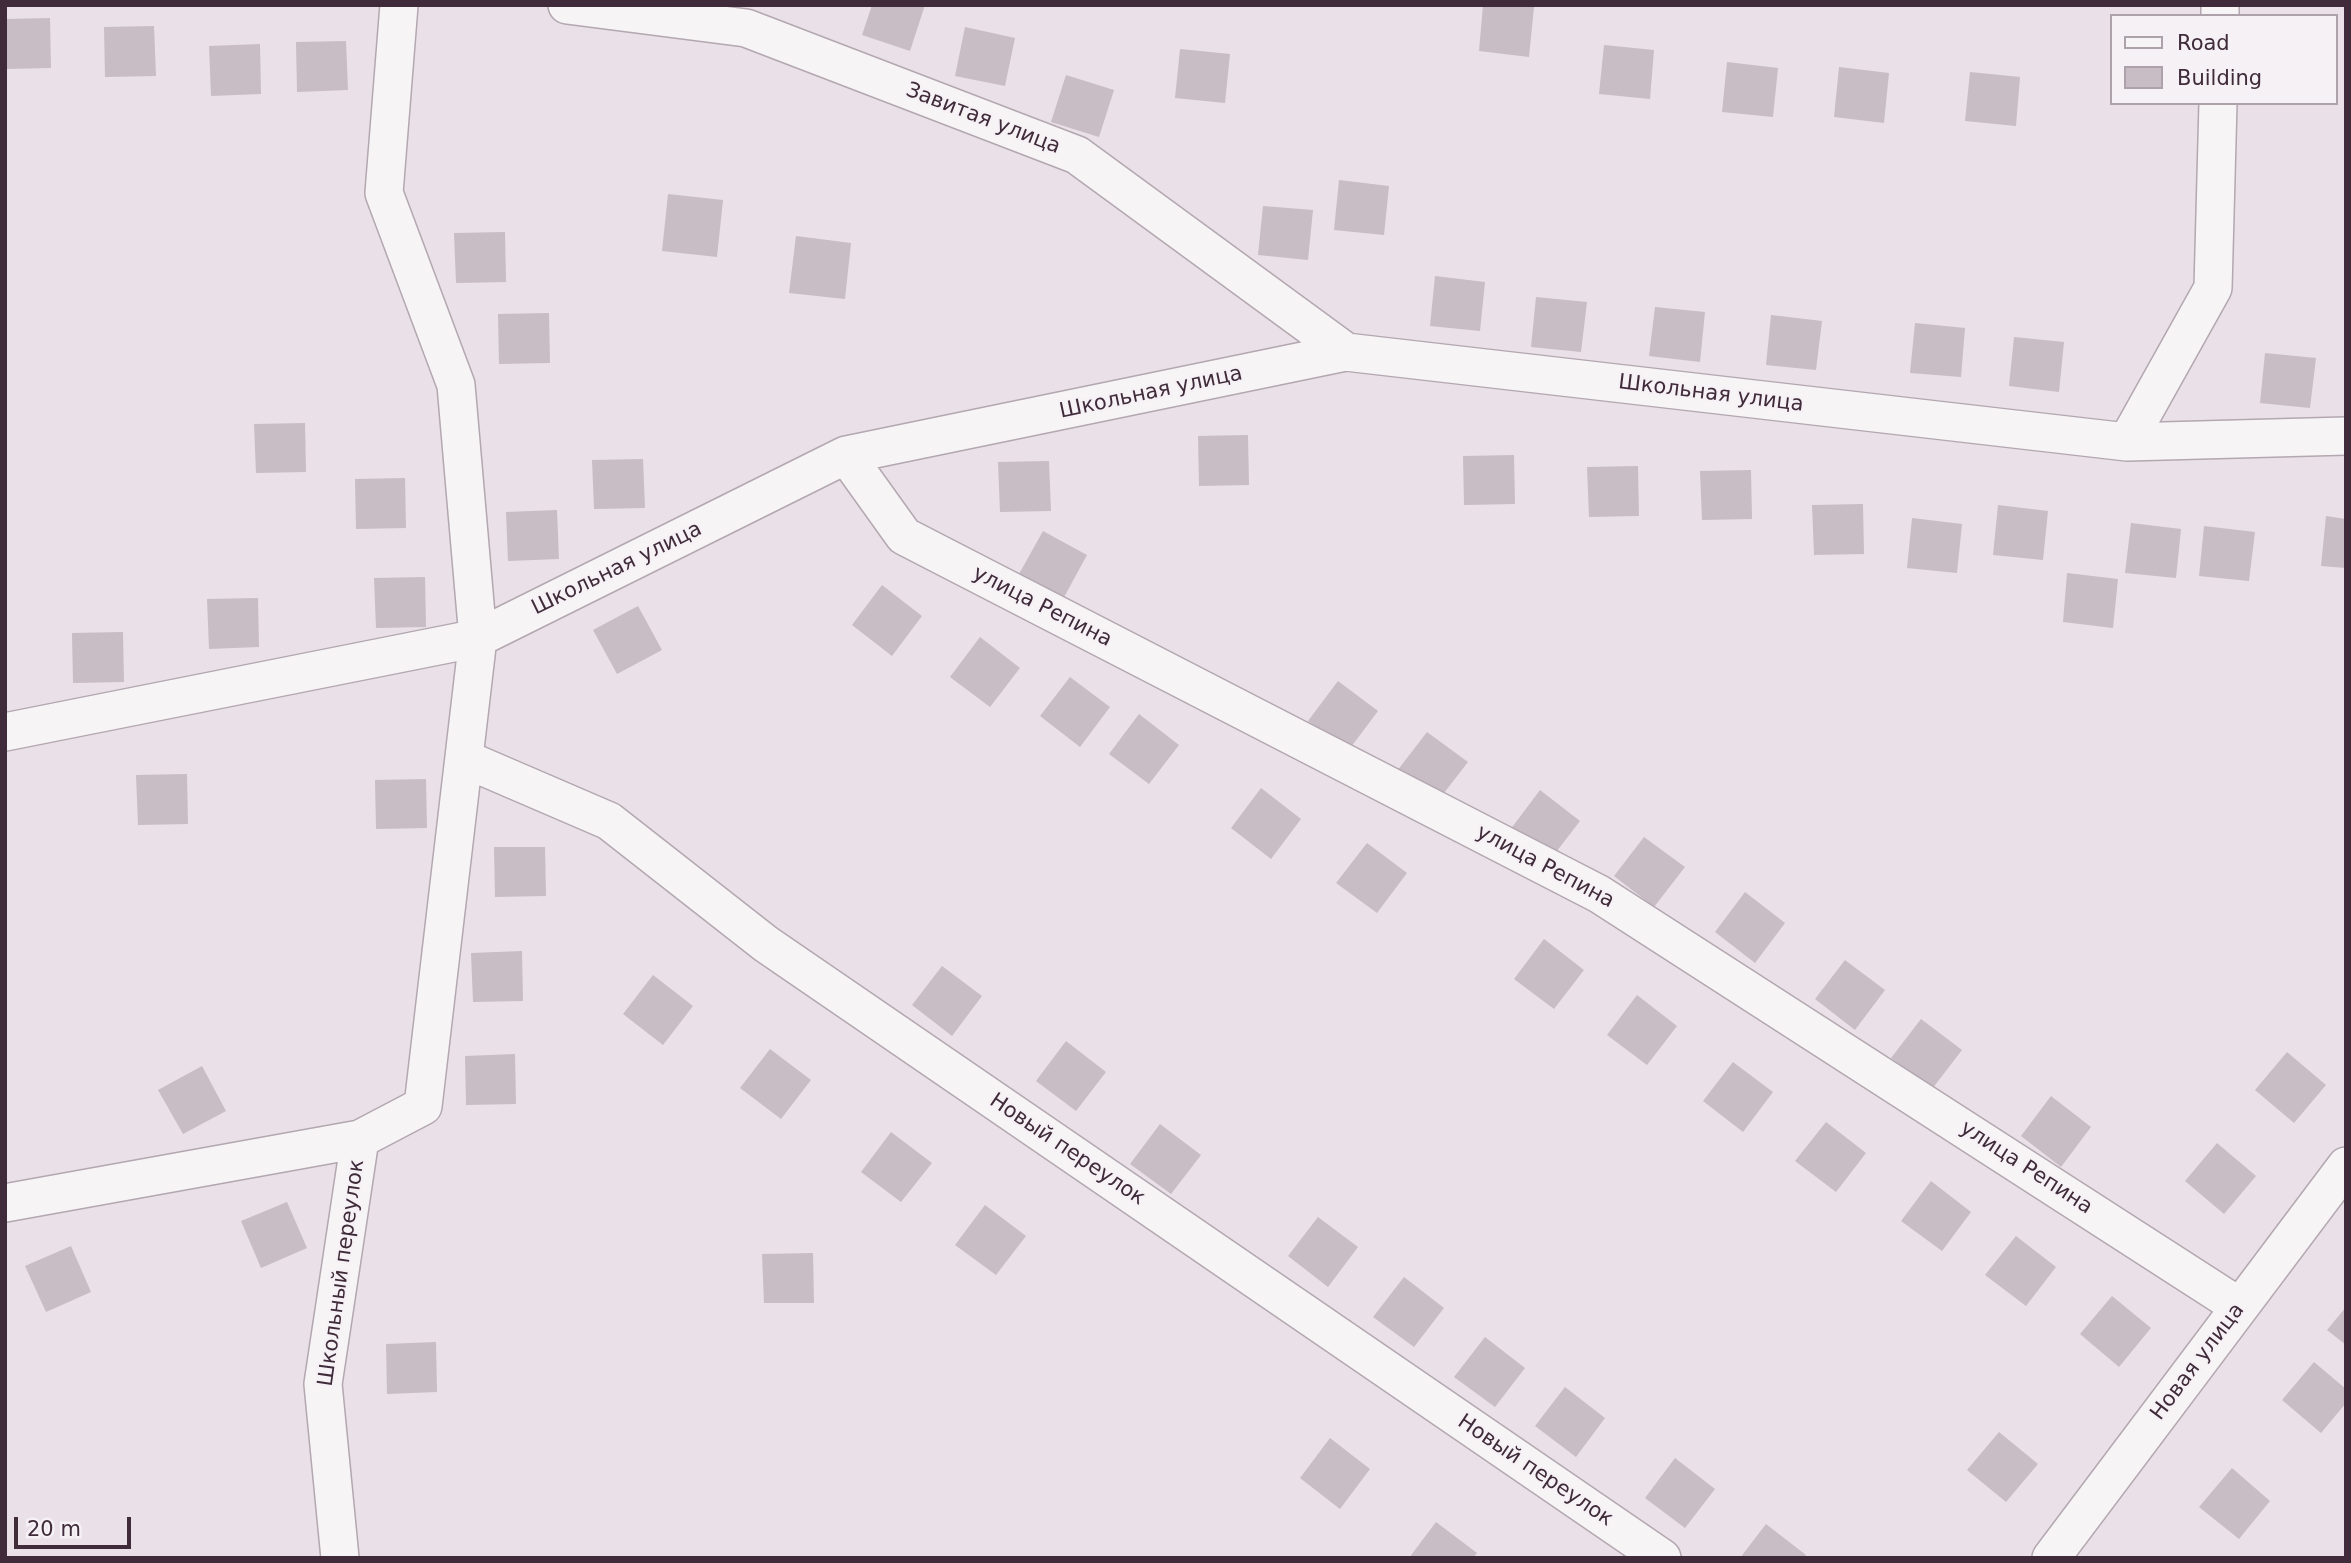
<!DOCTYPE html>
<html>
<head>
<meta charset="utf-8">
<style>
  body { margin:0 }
  #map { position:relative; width:2351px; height:1563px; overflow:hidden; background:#e9e1e7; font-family:"DejaVu Sans",sans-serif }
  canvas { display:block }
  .frame { position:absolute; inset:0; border:7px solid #3f2b3a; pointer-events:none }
  .legend { position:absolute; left:2110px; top:14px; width:228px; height:91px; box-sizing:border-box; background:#f6f1f5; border:2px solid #ada2aa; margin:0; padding:9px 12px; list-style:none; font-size:21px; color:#3f2b3a }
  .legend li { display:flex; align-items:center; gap:14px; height:35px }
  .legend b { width:35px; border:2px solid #ada2aa }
  .scale { position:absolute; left:14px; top:1517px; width:117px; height:32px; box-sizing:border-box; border:4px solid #3f2b3a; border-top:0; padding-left:9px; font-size:21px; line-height:24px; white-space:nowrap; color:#3f2b3a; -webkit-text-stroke:5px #f6f1f5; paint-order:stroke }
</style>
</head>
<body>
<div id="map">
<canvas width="2351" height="1563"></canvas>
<div class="frame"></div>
<ul class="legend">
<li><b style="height:9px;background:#f7f4f6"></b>Road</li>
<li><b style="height:19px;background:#c8bcc5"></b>Building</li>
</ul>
<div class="scale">20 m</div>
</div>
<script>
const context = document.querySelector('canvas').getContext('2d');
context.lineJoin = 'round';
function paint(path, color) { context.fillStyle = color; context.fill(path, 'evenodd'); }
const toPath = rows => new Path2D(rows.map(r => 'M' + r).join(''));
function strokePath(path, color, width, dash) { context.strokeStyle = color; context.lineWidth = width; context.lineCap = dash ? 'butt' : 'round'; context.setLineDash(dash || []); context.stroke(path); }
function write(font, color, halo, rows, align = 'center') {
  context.font = font + ' "DejaVu Sans",sans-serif'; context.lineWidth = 5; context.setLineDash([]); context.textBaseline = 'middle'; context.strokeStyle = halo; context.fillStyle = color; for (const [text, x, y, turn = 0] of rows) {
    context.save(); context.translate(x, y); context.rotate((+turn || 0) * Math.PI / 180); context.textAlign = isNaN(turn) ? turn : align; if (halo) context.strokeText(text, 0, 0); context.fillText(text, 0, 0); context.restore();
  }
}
const building = toPath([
  [872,5,925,5,910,51,862,35],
  [1483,5,1534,7,1529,57,1479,51],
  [50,18,51,68,5,69,5,19],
  [154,26,156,76,105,77,104,27],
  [965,27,1015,38,1005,86,955,76],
  [346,41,348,90,297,92,296,42],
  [260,44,261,94,211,96,209,46],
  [1604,45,1654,50,1650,99,1599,94],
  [1180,49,1230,54,1225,103,1175,98],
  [1727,62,1778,68,1773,117,1722,112],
  [1839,67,1889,73,1884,123,1834,117],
  [1970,72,2020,77,2016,126,1965,121],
  [1066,75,1114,90,1099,137,1051,122],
  [1339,180,1389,186,1384,235,1334,230],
  [668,194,723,200,717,257,662,251],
  [1263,206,1313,210,1308,260,1258,255],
  [505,232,506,282,456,283,454,233],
  [796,236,851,243,845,299,789,293],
  [1435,276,1485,282,1480,331,1430,326],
  [1536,297,1587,302,1581,352,1531,347],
  [1655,307,1705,312,1700,362,1649,356],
  [549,313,550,363,499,364,498,314],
  [1771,315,1822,321,1816,370,1766,365],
  [1915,323,1965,328,1961,377,1910,373],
  [2014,337,2064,342,2059,392,2009,386],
  [2265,353,2316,358,2310,408,2260,403],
  [305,423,306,472,256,473,254,424],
  [1248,435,1249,485,1199,486,1198,436],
  [1514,455,1515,504,1464,505,1463,456],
  [643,459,645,508,594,509,592,460],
  [1049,461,1051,511,1000,512,998,462],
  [1638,466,1639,516,1589,517,1587,467],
  [1751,470,1752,519,1702,520,1700,471],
  [405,478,406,528,356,529,355,479],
  [1863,504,1864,554,1814,555,1812,505],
  [1998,505,2048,511,2043,560,1993,555],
  [557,510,559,559,508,561,506,512],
  [2326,516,2346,519,2346,568,2321,566],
  [1912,518,1962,524,1957,573,1907,568],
  [2131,523,2181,529,2176,578,2125,573],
  [2204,526,2255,532,2249,581,2199,576],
  [1043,531,1087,555,1063,599,1019,574],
  [2067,573,2118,579,2113,628,2063,622],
  [425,577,426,627,376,628,374,578],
  [882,585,922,616,892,656,852,625],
  [258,598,259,647,209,649,207,599],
  [638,606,662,650,617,674,593,630],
  [123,632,124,682,73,683,72,633],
  [980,637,1020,668,990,707,950,677],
  [1070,677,1110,707,1080,747,1040,716],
  [1338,681,1378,711,1348,751,1308,721],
  [1139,714,1179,745,1149,784,1109,754],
  [1427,732,1468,762,1437,802,1397,771],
  [187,774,188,824,138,825,136,775],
  [426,779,427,828,376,829,375,780],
  [1261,788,1301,819,1271,859,1231,828],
  [1540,790,1580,821,1550,860,1510,830],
  [1644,837,1685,867,1654,907,1614,876],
  [1367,843,1407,873,1377,913,1336,883],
  [494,847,545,847,546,896,495,897],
  [1745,892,1785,923,1755,963,1715,932],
  [1544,939,1584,970,1554,1009,1514,979],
  [522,951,523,1001,473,1002,471,953],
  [1845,960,1885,990,1855,1030,1815,999],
  [942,966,982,996,952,1036,912,1005],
  [653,975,693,1006,663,1045,623,1014],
  [1637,995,1677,1026,1647,1065,1607,1035],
  [1921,1019,1962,1050,1932,1089,1891,1058],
  [1066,1041,1106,1072,1076,1111,1036,1081],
  [770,1049,811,1080,781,1119,740,1088],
  [2287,1052,2326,1085,2294,1123,2255,1090],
  [515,1054,516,1104,466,1105,465,1056],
  [1733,1062,1773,1092,1743,1132,1703,1101],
  [202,1066,226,1111,183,1134,158,1090],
  [2051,1096,2091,1127,2061,1167,2021,1136],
  [1826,1122,1866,1153,1836,1192,1795,1161],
  [1160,1124,1201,1155,1171,1194,1130,1164],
  [891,1132,932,1163,901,1202,861,1172],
  [2217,1143,2256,1176,2224,1214,2185,1181],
  [1931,1181,1971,1212,1942,1251,1901,1221],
  [287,1202,307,1248,261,1268,241,1221],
  [985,1205,1026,1236,996,1275,955,1245],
  [1318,1217,1358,1247,1328,1287,1288,1256],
  [2016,1236,2056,1267,2026,1306,1985,1275],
  [71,1246,91,1292,46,1312,25,1266],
  [813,1253,814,1303,764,1303,762,1254],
  [1404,1277,1444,1308,1414,1347,1373,1317],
  [2112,1296,2151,1328,2119,1367,2080,1334],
  [2346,1307,2346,1345,2327,1330],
  [1485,1337,1525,1368,1495,1407,1454,1377],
  [436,1342,437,1392,387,1394,386,1344],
  [2314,1362,2346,1389,2346,1403,2321,1433,2282,1400],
  [1565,1387,1605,1418,1576,1457,1535,1426],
  [1999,1432,2038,1464,2006,1502,1967,1470],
  [1330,1438,1370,1469,1340,1509,1300,1478],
  [1675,1458,1715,1489,1685,1528,1645,1498],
  [2232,1468,2270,1501,2239,1539,2199,1507],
  [1436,1522,1477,1553,1473,1558,1409,1558],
  [1766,1524,1806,1555,1804,1558,1740,1558]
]);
const minor = toPath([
  [567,5,746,28,1077,155,1346,352],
  [2220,16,2220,5],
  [2127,442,2213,288,2218,103],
  [846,455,904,536,1599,894,2240,1307],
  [5,732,478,638,846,455,1346,352,2127,442,2346,436],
  [465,759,609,821,766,944,1662,1558],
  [360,1139,423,1106,478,638,456,385,384,193,399,5],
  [5,1203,360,1139,323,1384,340,1558],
  [2051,1558,2346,1166]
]);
const streetNames = [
  ["Завитая улица",983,119,21],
  ["Школьная улица",1151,393,-12],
  ["Школьная улица",1711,394,7],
  ["Школьная улица",617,569,-26],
  ["улица Репина",1042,607,27],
  ["улица Репина",1545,867,28],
  ["Новый переулок",1067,1150,34],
  ["улица Репина",2026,1168,33],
  ["Школьный переулок",342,1273,-82],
  ["Новая улица",2198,1362,-53],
  ["Новый переулок",1535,1471,34]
];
paint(building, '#c8bcc5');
strokePath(minor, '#b3a7b0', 40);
strokePath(minor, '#f7f4f6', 37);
write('21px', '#3f2b3a', '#f6f1f5', streetNames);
</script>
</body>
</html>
